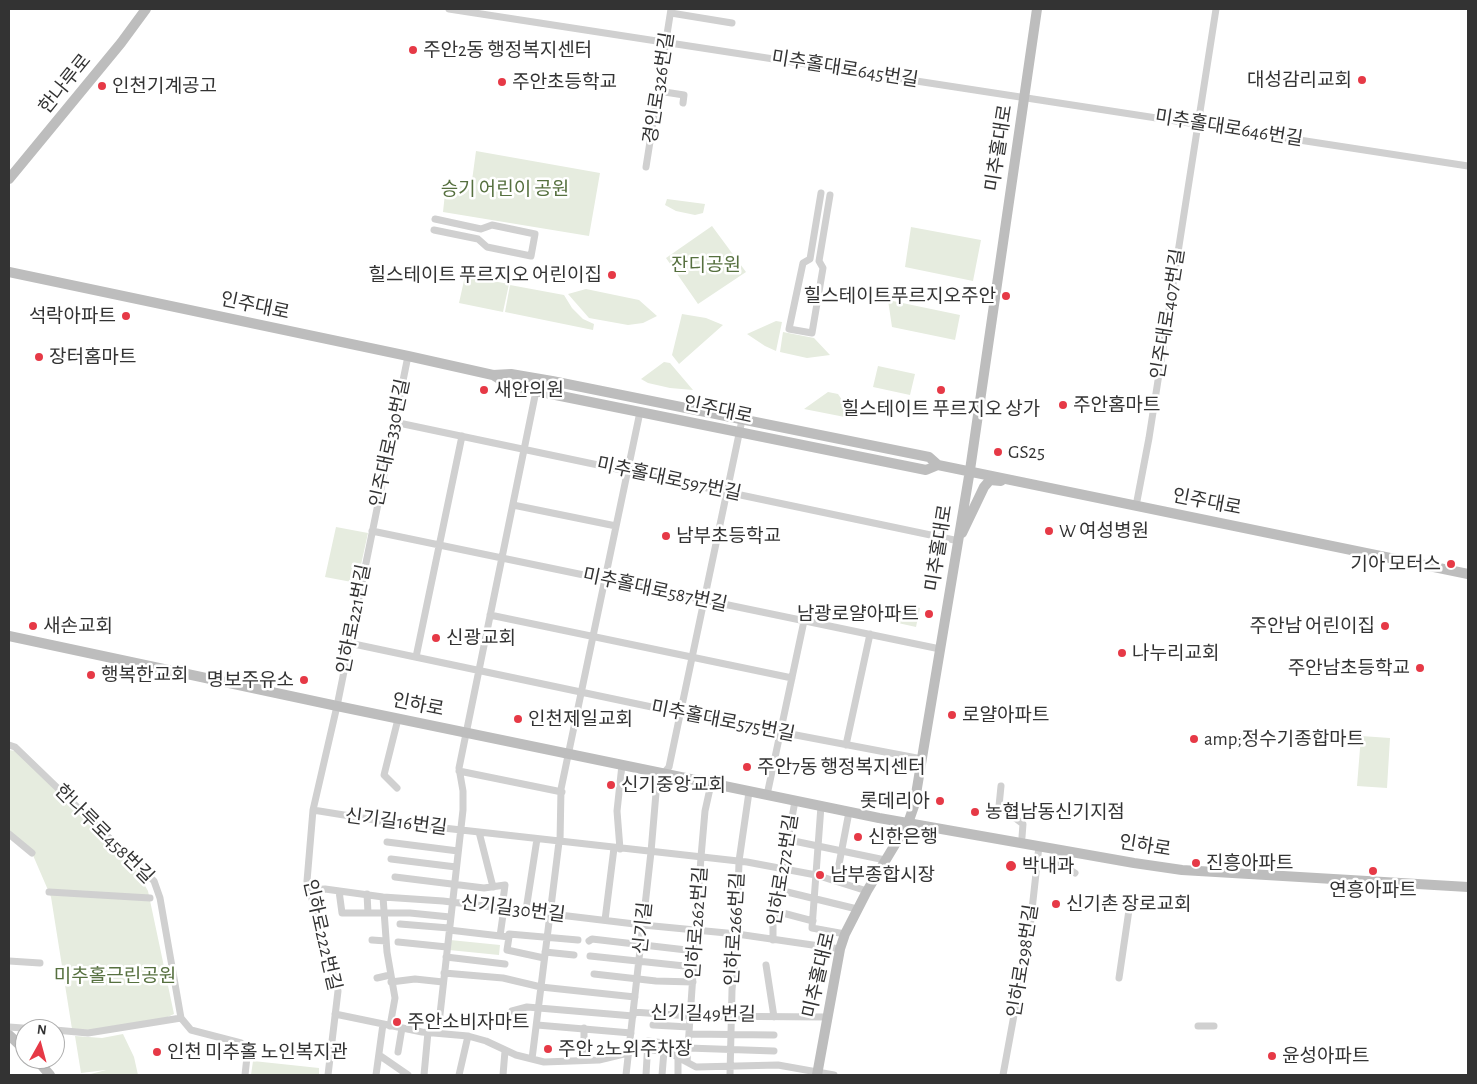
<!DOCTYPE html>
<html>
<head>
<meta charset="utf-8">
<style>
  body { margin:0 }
  #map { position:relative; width:1477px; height:1084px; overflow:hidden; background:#fff; font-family:"Alegreya Sans",sans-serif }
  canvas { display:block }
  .frame { position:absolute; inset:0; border:10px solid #333; pointer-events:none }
  .north { position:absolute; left:15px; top:1019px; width:50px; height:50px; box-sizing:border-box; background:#fff; border:1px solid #adadad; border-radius:50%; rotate:7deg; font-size:14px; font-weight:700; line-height:20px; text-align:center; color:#333 }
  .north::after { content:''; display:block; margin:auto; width:18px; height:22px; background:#e63946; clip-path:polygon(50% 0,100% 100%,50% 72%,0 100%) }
</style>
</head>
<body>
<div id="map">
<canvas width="1477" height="1084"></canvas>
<div class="frame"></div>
<div class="north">N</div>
</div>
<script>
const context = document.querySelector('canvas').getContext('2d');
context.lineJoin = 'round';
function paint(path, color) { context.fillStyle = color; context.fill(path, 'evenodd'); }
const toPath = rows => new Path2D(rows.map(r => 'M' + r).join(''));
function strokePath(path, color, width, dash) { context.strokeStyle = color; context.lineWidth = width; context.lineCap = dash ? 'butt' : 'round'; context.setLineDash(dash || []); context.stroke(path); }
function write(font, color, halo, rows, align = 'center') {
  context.font = font + ' "Alegreya Sans","Noto Sans KR",sans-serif'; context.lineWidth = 5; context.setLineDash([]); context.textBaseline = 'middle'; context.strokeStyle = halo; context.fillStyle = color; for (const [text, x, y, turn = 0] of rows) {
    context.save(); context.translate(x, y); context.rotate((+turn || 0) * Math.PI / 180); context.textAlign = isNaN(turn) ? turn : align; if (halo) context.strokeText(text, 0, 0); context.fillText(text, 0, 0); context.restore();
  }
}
const green = toPath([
  [476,151,600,173,589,236,443,212,446,184,471,188],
  [667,199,705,204,703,213,695,215,676,211,665,205],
  [712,226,746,272,698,304,666,258],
  [911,227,981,240,973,281,905,267],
  [465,276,509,284,503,312,459,303],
  [510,285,564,295,572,308,583,319,594,324,593,330,505,312],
  [586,289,639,300,657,316,643,323,628,325,589,318,568,294],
  [888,300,960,315,955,340,892,327],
  [682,314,706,318,723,325,679,364,672,355],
  [776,321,782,322,776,351,765,346,747,334],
  [783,332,814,338,830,355,807,358,780,352],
  [664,362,670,363,693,390,670,388,648,383,641,379],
  [878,366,915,374,910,395,873,387],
  [828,392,838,394,855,419,804,409],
  [336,527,368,533,357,583,325,577],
  [902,605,920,608,916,627,898,623],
  [1361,736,1390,738,1387,788,1357,786],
  [9,750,16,751,132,863,148,891,174,1014,159,1021,90,1030,72,1029,51,897,32,853,9,834],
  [450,940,500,945,499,955,449,950],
  [123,1034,134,1057,138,1075,87,1075,106,1070,81,1073,75,1036,102,1038],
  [253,1061,319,1068,319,1075,251,1075]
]);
const street = toPath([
  [449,9,1468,166],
  [671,13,732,23],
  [658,91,684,95,683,103],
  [646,167,671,9],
  [821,193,810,259,803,263,789,329,812,333,823,268,819,261,830,195],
  [434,230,478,239,487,247,531,256,535,234,492,225,481,229,435,219],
  [394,422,959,541],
  [513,505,616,526],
  [1136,506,1149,438,1216,9],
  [372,531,940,649],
  [490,615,792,678],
  [349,643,680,713,922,759],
  [416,657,462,436],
  [9,745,15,747,154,881,160,898,181,1018,191,1030,241,1043,248,1048,245,1075],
  [846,745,870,634],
  [459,771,562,792],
  [1001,786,999,806,1023,824,1022,837],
  [397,788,384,775,398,719],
  [767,795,804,621],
  [821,806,812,928,845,934],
  [313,810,381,821,747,862,816,875,867,891],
  [479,832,493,887],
  [9,834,32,853],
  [789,840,885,860],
  [387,842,458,851],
  [560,842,561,789,640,412],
  [620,849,617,811,622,765],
  [1060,850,1060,864,1075,873],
  [391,859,456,867],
  [395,877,484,888,505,885,502,908],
  [836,880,849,812],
  [310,890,325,889,383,897,443,901,643,925,737,934,840,949],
  [779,890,857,909],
  [339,891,342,913,410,913,450,917],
  [49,892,150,898],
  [367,894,368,913],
  [383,897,387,952,395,998,390,1026],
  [526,910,537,839],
  [775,911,813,921],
  [605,920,614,848],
  [400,924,449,928],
  [449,930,509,937,507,950,544,958],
  [500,936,504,908],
  [509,937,509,934,578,940],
  [372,940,386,941],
  [773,940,773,923,795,801],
  [589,941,592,939,695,951],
  [398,942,447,947],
  [545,952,574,955],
  [590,956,694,967],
  [446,957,505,964],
  [9,961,40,963],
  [766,965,774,1017],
  [444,973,503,978,541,987,635,997],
  [594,974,656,981,693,982],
  [377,978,390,975],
  [1119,978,1129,910],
  [391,982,415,979,443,982],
  [512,1011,527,1007,633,1016],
  [633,1012,690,1016,827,1017],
  [335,1014,422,1032,468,1036,486,1041,516,1055,544,1062,599,1060,628,1053],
  [537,1025,631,1033],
  [653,1025,689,1027],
  [1198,1026,1214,1026],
  [9,1027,36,1029],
  [55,1030,88,1033,181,1018],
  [438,1032,463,810,463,791,459,768,536,391],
  [689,1034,774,1035],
  [629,1047,668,1052,696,1067,778,1065,834,1075],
  [688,1048,774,1051],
  [398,1052,402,1028],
  [379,1055,408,1075],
  [532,1059,559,842],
  [584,1060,584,1028],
  [687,1062,701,857,705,811,711,784],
  [328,1075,338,991,307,881,313,810,337,706,408,356],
  [376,1075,383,1024],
  [424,1075,428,1032],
  [459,1075,468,1036],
  [503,1075,505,1051],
  [626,1075,651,852,657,781,669,767,742,420],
  [646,1075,648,1041,664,1043],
  [662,1075,664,1051],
  [678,1075,678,1059],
  [730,1075,732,990,737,934,739,861,749,792],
  [1003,1075,1030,928,1039,846]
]);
const secondary = toPath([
  [9,179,121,43,146,9],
  [9,272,408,356,493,375,509,385,536,391,926,470,938,465],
  [493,375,511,374,552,381,929,457,938,465,1468,574],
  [962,533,984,487,990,480,1001,481],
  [9,636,337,706,879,818,1134,863,1182,870,1468,887],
  [9,1035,25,1050],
  [36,1059,50,1075],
  [817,1075,840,949,845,934,867,891,908,823,914,806,970,470,1037,9]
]);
const markers = [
  [413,50,5,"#e63946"],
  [1362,80,5,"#e63946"],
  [502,82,5,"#e63946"],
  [102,86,5,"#e63946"],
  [612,275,5,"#e63946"],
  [1006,296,5,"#e63946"],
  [126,316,5,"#e63946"],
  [39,357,5,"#e63946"],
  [484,390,5,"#e63946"],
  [941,390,5,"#e63946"],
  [1063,405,5,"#e63946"],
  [998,452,5,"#e63946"],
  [1049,531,5,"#e63946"],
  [666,536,5,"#e63946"],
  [1451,564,5,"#e63946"],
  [929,614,5,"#e63946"],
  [33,626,5,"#e63946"],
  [1385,626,5,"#e63946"],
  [436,638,5,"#e63946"],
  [1122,653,5,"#e63946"],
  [1420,668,5,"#e63946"],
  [91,675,5,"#e63946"],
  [304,680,5,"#e63946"],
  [952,715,5,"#e63946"],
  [518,719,5,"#e63946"],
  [1194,739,5,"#e63946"],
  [747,767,5,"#e63946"],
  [611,785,5,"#e63946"],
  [940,801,5,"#e63946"],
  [975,812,5,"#e63946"],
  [858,837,5,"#e63946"],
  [1196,863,5,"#e63946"],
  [1011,866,6,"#e63946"],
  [1373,871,5,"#e63946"],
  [820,875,5,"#e63946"],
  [1056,904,5,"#e63946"],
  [397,1022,5,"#e63946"],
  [548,1049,5,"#e63946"],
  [157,1052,5,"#e63946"],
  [1272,1056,5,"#e63946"]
];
const poiNames = [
  ["주안2동 행정복지센터",423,50],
  ["대성감리교회",1352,80,"right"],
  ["주안초등학교",512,82],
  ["인천기계공고",112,86],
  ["힐스테이트 푸르지오 어린이집",602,275,"right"],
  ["힐스테이트푸르지오주안",996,296,"right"],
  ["석락아파트",116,316,"right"],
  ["장터홈마트",49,357],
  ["새안의원",494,390],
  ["주안홈마트",1073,405],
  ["힐스테이트 푸르지오 상가",941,409,"center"],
  ["GS25",1008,452],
  ["W 여성병원",1059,531],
  ["남부초등학교",676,536],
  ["기아 모터스",1441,564,"right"],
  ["남광로얄아파트",919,614,"right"],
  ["새손교회",43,626],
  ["주안남 어린이집",1375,626,"right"],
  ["신광교회",446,638],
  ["나누리교회",1132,653],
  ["주안남초등학교",1410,668,"right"],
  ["행복한교회",101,675],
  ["명보주유소",294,680,"right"],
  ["로얄아파트",962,715],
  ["인천제일교회",528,719],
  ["amp;정수기종합마트",1204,739],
  ["주안7동 행정복지센터",757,767],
  ["신기중앙교회",621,785],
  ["롯데리아",930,801,"right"],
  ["농협남동신기지점",985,812],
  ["신한은행",868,837],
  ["진흥아파트",1206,863],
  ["박내과",1022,866],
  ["남부종합시장",830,875],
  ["연흥아파트",1373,890,"center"],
  ["신기촌 장로교회",1066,904],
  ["주안소비자마트",407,1022],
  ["주안 2노외주차장",558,1049],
  ["인천 미추홀 노인복지관",167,1052],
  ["윤성아파트",1282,1056]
];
const streetNames = [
  ["미추홀대로645번길",845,69,9],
  ["한나루로",65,84,-51],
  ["경인로326번길",659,88,-81],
  ["미추홀대로646번길",1229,128,9],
  ["미추홀대로",999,148,-81],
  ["인주대로",255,306,12],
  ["인주대로407번길",1168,314,-81],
  ["인주대로",718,410,12],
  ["인주대로330번길",390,443,-78],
  ["미추홀대로597번길",669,479,12],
  ["인주대로",1207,502,11],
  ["미추홀대로",939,548,-81],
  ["미추홀대로587번길",655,590,12],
  ["인하로221번길",354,619,-79],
  ["인하로",418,705,11],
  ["미추홀대로575번길",723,721,11],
  ["신기길16번길",396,822,7],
  ["한나루로458번길",104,834,45],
  ["인하로",1145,846,9],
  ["인하로272번길",783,870,-81],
  ["신기길30번길",513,909,7],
  ["인하로262번길",697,923,-86],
  ["신기길",643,928,-84],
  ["인하로266번길",735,929,-87],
  ["인하로222번길",322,935,77],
  ["인하로298번길",1023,961,-81],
  ["미추홀대로",819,975,-77],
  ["신기길49번길",703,1014,1]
];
const parkNames = [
  ["승기 어린이 공원",505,189],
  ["잔디공원",706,265],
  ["미추홀근린공원",115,976]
];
paint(green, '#e6ecdf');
strokePath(street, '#d0d0d0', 7);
strokePath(secondary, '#bdbdbd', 10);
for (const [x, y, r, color] of markers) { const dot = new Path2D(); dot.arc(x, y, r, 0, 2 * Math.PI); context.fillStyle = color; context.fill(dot); strokePath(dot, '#fff', 2); }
write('19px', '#333', '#fff', poiNames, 'left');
write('19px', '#333', '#fff', streetNames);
write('19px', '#56703f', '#fff', parkNames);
</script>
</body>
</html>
